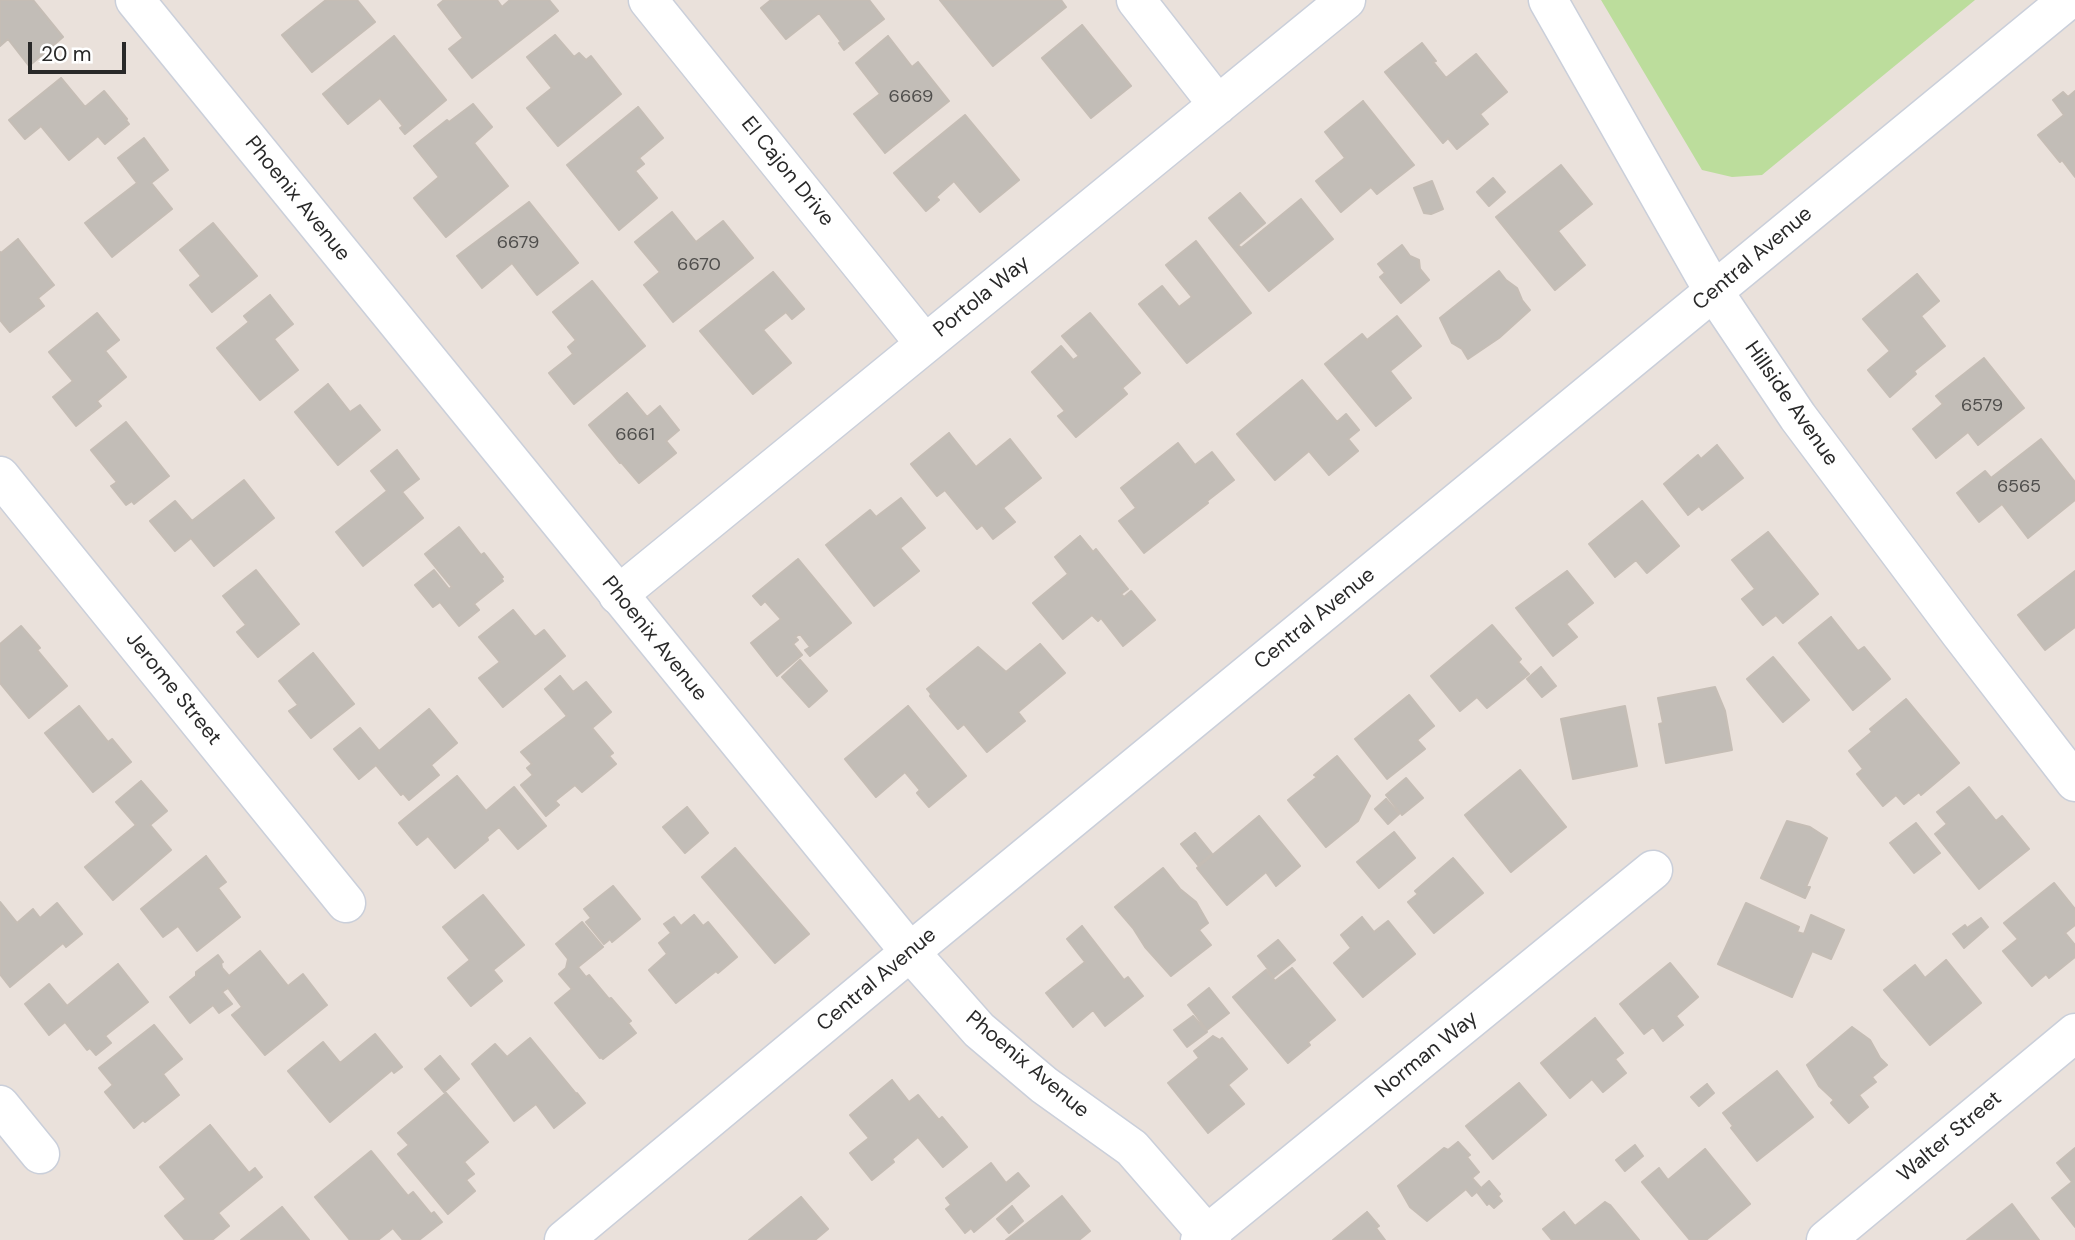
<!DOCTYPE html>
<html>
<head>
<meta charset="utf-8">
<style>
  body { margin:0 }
  #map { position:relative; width:2075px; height:1240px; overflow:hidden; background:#eae1db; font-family:"DM Sans",sans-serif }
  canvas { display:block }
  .scale { position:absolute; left:28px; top:42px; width:98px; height:32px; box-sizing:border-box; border:4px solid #292929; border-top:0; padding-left:9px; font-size:21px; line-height:24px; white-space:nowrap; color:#292929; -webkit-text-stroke:5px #fff; paint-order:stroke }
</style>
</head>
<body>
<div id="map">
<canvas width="2075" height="1240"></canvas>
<div class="scale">20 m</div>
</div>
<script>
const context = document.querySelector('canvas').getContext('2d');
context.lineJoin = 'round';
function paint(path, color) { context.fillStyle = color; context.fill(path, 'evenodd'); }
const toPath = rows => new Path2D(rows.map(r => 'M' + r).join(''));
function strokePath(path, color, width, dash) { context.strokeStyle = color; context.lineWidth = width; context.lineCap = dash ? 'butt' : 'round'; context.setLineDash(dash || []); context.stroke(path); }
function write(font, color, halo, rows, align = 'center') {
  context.font = font + ' "DM Sans",sans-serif'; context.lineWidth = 5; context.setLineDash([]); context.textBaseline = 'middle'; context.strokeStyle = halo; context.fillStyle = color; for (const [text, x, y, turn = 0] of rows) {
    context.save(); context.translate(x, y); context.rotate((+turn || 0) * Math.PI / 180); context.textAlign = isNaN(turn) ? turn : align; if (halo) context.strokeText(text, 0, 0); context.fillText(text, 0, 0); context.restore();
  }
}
const green = toPath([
  [1601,0,1975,0,1762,175,1732,177,1702,170]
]);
const building = toPath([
  [0,0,33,0,63,37,29,66,8,39,0,46,0,0],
  [326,0,357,0,375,22,312,72,282,35,326,0],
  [444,0,497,0,502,7,510,0,549,0,558,11,472,78,449,49,463,38,438,5,444,0],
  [771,0,869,0,884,19,844,50,839,43,841,42,819,13,786,39,761,8,771,0],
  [940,0,1061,0,1066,7,993,66,940,0],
  [1082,25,1131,86,1091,118,1042,58,1082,25],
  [555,35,574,57,579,53,586,60,591,56,621,94,558,146,527,108,552,88,527,57,555,35],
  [394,36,446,100,405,134,400,128,403,126,380,98,348,124,323,94,394,36],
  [888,36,912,67,918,62,949,101,885,153,854,114,880,94,856,63,888,36],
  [1422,43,1436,61,1433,62,1446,78,1476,54,1507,92,1480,114,1488,124,1457,149,1448,138,1443,143,1385,72,1422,43],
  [61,78,85,107,104,91,127,119,126,120,129,124,105,144,98,136,69,160,41,126,25,139,9,120,61,78],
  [2075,91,2075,177,2062,160,2060,162,2038,135,2064,115,2053,100,2063,92,2068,97,2075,91],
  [1363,101,1414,165,1377,194,1371,187,1341,212,1316,181,1345,158,1325,132,1363,101],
  [473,104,492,127,474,143,508,186,446,237,414,198,439,177,414,146,447,120,449,122,473,104],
  [638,107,663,138,639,158,644,164,635,171,657,198,619,230,567,165,638,107],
  [965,115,1019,180,980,212,954,181,936,197,939,200,926,211,894,173,965,115],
  [144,138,168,170,151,183,172,209,112,257,85,223,137,183,118,158,144,138],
  [1561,165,1592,204,1558,231,1585,265,1555,290,1496,217,1561,165],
  [1493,178,1505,192,1489,206,1477,192,1493,178],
  [1432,181,1443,209,1431,214,1424,213,1414,188,1432,181],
  [1240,193,1265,223,1238,245,1241,248,1301,199,1333,239,1269,291,1209,218,1240,193],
  [529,202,578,263,537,295,512,263,482,288,457,256,529,202],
  [672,212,696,242,723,221,753,258,673,322,644,285,660,272,635,242,672,212],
  [213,223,257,276,212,312,190,285,201,276,180,250,213,223],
  [18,239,54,285,38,298,44,306,10,332,0,320,0,252,1,253,18,239],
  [1196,241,1251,313,1187,363,1139,304,1162,286,1179,307,1192,297,1166,265,1196,241],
  [1402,245,1410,256,1419,260,1420,269,1429,280,1401,303,1380,277,1385,273,1378,264,1402,245],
  [1499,271,1506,280,1517,288,1522,300,1530,310,1499,338,1468,359,1462,349,1452,343,1440,318,1499,271],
  [773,272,804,309,792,319,786,312,763,330,791,363,753,394,700,331,773,272],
  [1917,274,1939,301,1921,316,1945,346,1914,371,1916,374,1890,397,1868,370,1890,351,1863,319,1917,274],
  [592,281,645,346,574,404,549,373,573,354,568,347,576,340,553,312,592,281],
  [270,295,293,324,274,339,298,370,260,400,217,348,249,322,244,316,270,295],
  [97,313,119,340,105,351,126,377,97,401,101,406,76,426,53,397,73,381,49,352,97,313],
  [1090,313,1140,373,1122,388,1127,394,1076,437,1058,416,1065,411,1032,372,1061,346,1073,360,1079,356,1062,336,1090,313],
  [1397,316,1421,346,1390,371,1411,398,1376,426,1325,364,1362,334,1367,340,1397,316],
  [1984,358,2024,408,1978,445,1968,432,1936,458,1913,429,1943,404,1936,396,1984,358],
  [1302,380,1337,422,1346,414,1359,430,1348,439,1358,451,1329,475,1309,451,1275,480,1237,434,1302,380],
  [328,384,350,412,360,405,380,430,338,465,295,412,328,384],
  [627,393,647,417,660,406,679,430,666,441,676,453,639,483,621,462,620,463,589,425,627,393],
  [126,422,169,476,134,504,132,501,126,505,111,486,117,482,91,450,126,422],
  [949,433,976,467,1010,439,1041,478,1003,508,1015,522,993,539,982,525,977,529,945,490,937,496,911,464,949,433],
  [2041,439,2075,482,2075,500,2028,538,2002,504,1979,522,1957,493,1985,471,1991,478,2041,439],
  [1178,443,1195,465,1212,452,1234,480,1207,501,1208,503,1144,553,1119,521,1136,508,1121,488,1178,443],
  [1717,445,1743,478,1702,510,1699,506,1688,515,1664,484,1698,455,1701,459,1717,445],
  [397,450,419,479,402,492,423,518,363,566,336,532,387,491,371,471,397,450],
  [244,480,274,518,214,566,191,538,175,551,150,521,175,501,192,521,244,480],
  [901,498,925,528,900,548,919,571,874,606,826,545,870,510,876,517,901,498],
  [1642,501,1679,546,1647,573,1636,560,1615,577,1589,544,1642,501],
  [459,527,481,555,484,553,503,577,501,578,503,581,474,604,479,610,459,626,440,602,433,607,415,585,434,570,449,589,452,587,425,554,459,527],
  [1768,532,1818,594,1783,623,1776,615,1763,625,1742,599,1755,589,1732,560,1768,532],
  [1080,536,1093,552,1096,549,1128,589,1121,594,1124,597,1131,591,1155,620,1123,646,1101,618,1098,621,1092,615,1063,639,1033,603,1068,574,1055,557,1080,536],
  [798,559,851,623,810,656,805,650,810,647,800,634,795,637,798,640,793,644,802,655,777,676,751,643,781,619,765,601,761,605,753,596,798,559],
  [256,570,299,624,258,657,237,632,246,625,223,596,256,570],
  [1567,571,1593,603,1566,624,1577,637,1553,656,1516,608,1567,571],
  [2075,571,2075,627,2045,650,2018,615,2075,571],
  [513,610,535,637,544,630,565,656,503,707,479,678,500,662,479,637,513,610],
  [1831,617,1858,651,1864,647,1890,679,1853,710,1799,643,1831,617],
  [1492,625,1521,659,1518,662,1529,674,1487,708,1477,697,1460,711,1431,676,1492,625],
  [21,626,40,648,37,650,67,686,29,718,0,683,0,644,21,626],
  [1040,644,1065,673,1018,712,1025,721,987,752,964,724,958,729,930,696,931,694,927,689,978,647,1006,672,1040,644],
  [313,653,354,704,311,738,289,711,298,705,279,681,313,653],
  [1773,657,1809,700,1783,722,1747,679,1773,657],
  [800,660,827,691,809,707,782,677,800,660],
  [1541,667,1556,686,1542,697,1527,679,1541,667],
  [560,676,573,692,586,682,611,712,592,728,613,753,609,756,616,764,582,792,575,785,555,801,559,805,546,816,521,785,533,775,527,768,532,764,521,752,567,716,545,689,560,676],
  [1715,687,1725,711,1732,750,1666,763,1659,724,1663,723,1658,698,1715,687],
  [1409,695,1434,726,1417,740,1425,749,1387,779,1355,739,1409,695],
  [1906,699,1959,763,1921,795,1919,792,1904,804,1896,795,1883,806,1857,774,1863,769,1849,751,1872,732,1870,729,1906,699],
  [79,706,108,742,112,739,131,762,93,792,45,733,79,706],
  [908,706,966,776,929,807,917,793,920,790,905,772,876,797,845,759,908,706],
  [1625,706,1637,766,1573,779,1561,719,1625,706],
  [429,709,457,743,431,765,439,775,409,800,403,793,401,795,376,765,359,779,334,749,360,728,379,751,429,709],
  [1337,756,1370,796,1358,821,1326,847,1288,800,1317,777,1314,775,1337,756],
  [1520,770,1566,827,1511,872,1465,815,1520,770],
  [457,776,486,811,514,787,546,826,518,849,499,827,487,837,488,840,455,868,428,836,417,845,399,823,457,776],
  [1406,778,1423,798,1402,815,1386,795,1406,778],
  [141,781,167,811,150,825,171,850,113,900,85,867,136,825,116,802,141,781],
  [1969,787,1996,821,2002,816,2029,849,1979,889,1935,834,1947,824,1937,812,1969,787],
  [1386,799,1399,814,1388,824,1375,809,1386,799],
  [687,807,708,833,685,853,663,827,687,807],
  [1259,816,1300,866,1276,886,1266,872,1227,905,1197,868,1259,816],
  [1787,821,1810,827,1827,838,1806,887,1810,887,1805,898,1761,878,1787,821],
  [1916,823,1940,853,1914,873,1890,843,1916,823],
  [1394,832,1415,858,1379,888,1357,862,1394,832],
  [1195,833,1212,854,1198,865,1181,844,1195,833],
  [735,848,809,934,775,963,702,877,735,848],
  [206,856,226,882,218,888,240,917,197,951,178,926,163,937,141,909,206,856],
  [1453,858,1483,893,1434,933,1408,902,1418,894,1415,891,1453,858],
  [1163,868,1180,889,1196,902,1208,923,1199,930,1211,945,1171,976,1145,947,1133,928,1115,907,1163,868],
  [2054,883,2075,909,2075,925,2065,933,2075,945,2075,957,2049,978,2046,974,2032,986,2003,951,2018,939,2004,923,2054,883],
  [613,886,640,919,612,942,610,939,604,944,586,922,591,918,584,909,613,886],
  [483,895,524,945,493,970,502,981,471,1006,448,978,470,960,443,927,483,895],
  [0,902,17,923,33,909,40,918,57,903,82,934,66,947,63,943,10,987,0,974,0,902],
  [1746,903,1799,927,1797,932,1804,934,1811,915,1844,930,1831,959,1812,951,1792,997,1718,964,1746,903],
  [694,915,703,926,708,922,737,957,718,973,716,971,676,1003,649,970,667,954,659,943,671,933,664,924,674,917,681,926,694,915],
  [1362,917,1374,932,1388,921,1415,954,1363,997,1334,963,1351,948,1341,935,1362,917],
  [1981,918,1988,927,1964,948,1953,934,1965,925,1967,928,1981,918],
  [582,922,603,947,578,967,586,977,589,975,609,999,611,998,631,1021,628,1023,636,1033,603,1059,601,1057,600,1058,555,1003,572,989,559,974,566,968,568,959,556,944,582,922],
  [1082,926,1124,980,1128,977,1143,996,1105,1026,1093,1010,1073,1027,1046,993,1085,962,1067,939,1082,926],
  [1278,940,1295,960,1274,977,1258,956,1278,940],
  [260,951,288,986,303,974,327,1005,265,1055,232,1015,242,1007,228,988,222,992,232,1004,219,1013,213,1005,190,1023,170,997,196,976,196,972,218,955,223,962,221,963,222,968,229,976,260,951],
  [1946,960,1981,1003,1930,1045,1884,990,1915,965,1925,978,1946,960],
  [1670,963,1698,997,1676,1016,1683,1025,1663,1041,1653,1027,1644,1034,1620,1004,1670,963],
  [118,964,148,1002,105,1036,111,1043,96,1055,90,1048,87,1050,65,1022,49,1035,25,1004,49,984,67,1006,118,964],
  [1292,968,1335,1020,1308,1042,1310,1045,1288,1063,1233,997,1266,970,1275,981,1292,968],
  [1209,988,1229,1013,1207,1030,1188,1005,1209,988],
  [1193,1016,1207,1032,1187,1047,1174,1030,1193,1016],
  [1595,1018,1623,1053,1615,1059,1626,1073,1603,1092,1592,1079,1570,1098,1541,1063,1595,1018],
  [154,1025,182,1059,163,1074,179,1095,145,1122,143,1120,134,1128,105,1092,113,1085,99,1068,154,1025],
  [1852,1027,1870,1040,1880,1058,1887,1065,1872,1077,1876,1082,1859,1095,1868,1107,1849,1123,1831,1103,1834,1100,1819,1086,1807,1065,1852,1027],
  [375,1034,402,1067,394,1073,392,1070,330,1122,288,1071,323,1042,340,1063,375,1034],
  [1213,1036,1220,1040,1222,1038,1247,1069,1228,1085,1244,1104,1208,1133,1168,1083,1199,1058,1194,1051,1213,1036],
  [530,1038,577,1095,577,1093,585,1103,554,1128,536,1104,514,1121,472,1064,495,1044,507,1057,530,1038],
  [440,1056,459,1079,444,1092,425,1069,440,1056],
  [1777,1071,1813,1117,1757,1161,1731,1128,1733,1126,1723,1113,1777,1071],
  [892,1080,909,1102,918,1095,939,1120,942,1117,967,1147,943,1167,918,1137,892,1159,894,1162,872,1180,850,1153,869,1138,850,1115,892,1080],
  [1519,1083,1546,1115,1493,1159,1466,1126,1519,1083],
  [1707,1084,1714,1093,1699,1106,1691,1097,1707,1084],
  [446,1093,488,1142,464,1162,474,1174,466,1180,475,1191,448,1214,398,1154,409,1145,398,1133,446,1093],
  [210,1125,249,1173,255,1168,262,1177,218,1213,229,1226,212,1240,185,1240,165,1216,186,1199,160,1167,210,1125],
  [1458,1142,1470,1155,1467,1157,1479,1172,1472,1178,1481,1188,1472,1196,1466,1189,1427,1221,1410,1207,1398,1186,1444,1148,1448,1150,1458,1142],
  [1635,1145,1643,1156,1625,1171,1616,1160,1635,1145],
  [2075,1148,2075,1227,2052,1198,2072,1182,2057,1163,2075,1148],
  [1705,1149,1750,1204,1706,1240,1690,1240,1642,1182,1659,1168,1668,1180,1705,1149],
  [371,1151,408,1196,413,1192,431,1214,434,1212,442,1222,419,1240,403,1240,393,1228,378,1240,350,1240,315,1197,371,1151],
  [991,1163,1006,1183,1018,1173,1029,1186,974,1232,971,1228,965,1233,946,1209,951,1205,946,1198,991,1163],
  [1489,1181,1500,1194,1498,1196,1502,1201,1494,1208,1489,1203,1487,1205,1477,1192,1489,1181],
  [1062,1196,1090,1231,1079,1240,1006,1240,1062,1196],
  [801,1197,828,1229,815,1240,749,1240,801,1197],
  [1605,1202,1610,1205,1639,1240,1552,1240,1543,1229,1564,1212,1575,1226,1605,1202],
  [2012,1204,2039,1240,1967,1240,2012,1204],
  [1012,1206,1023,1221,1009,1233,997,1219,1012,1206],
  [282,1207,309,1240,241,1240,282,1207],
  [1367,1212,1379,1226,1376,1228,1385,1240,1333,1240,1367,1212]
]);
const minor = toPath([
  [648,0,925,344],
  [1136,0,1218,105],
  [1714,292,1798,417,1960,633,2075,782],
  [0,476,346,903],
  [618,595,1346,0],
  [910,952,979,1030,1044,1085,1132,1148,1212,1240],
  [0,1105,40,1154],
  [1200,1240,1653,870],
  [1826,1240,2075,1033]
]);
const tertiary = toPath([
  [135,0,910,952],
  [1548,0,1714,292]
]);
const secondary = toPath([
  [564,1240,910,952,2068,0]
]);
const numberNames = [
  ["6669",911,97],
  ["6679",518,243],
  ["6670",699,265],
  ["6579",1982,406],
  ["6661",635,435],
  ["6565",2019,487]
];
const streetNames = [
  ["El Cajon Drive",787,172,51],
  ["Phoenix Avenue",297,199,51],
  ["Central Avenue",1753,259,-40],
  ["Portola Way",982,297,-39],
  ["Hillside Avenue",1791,404,55],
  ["Central Avenue",1315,619,-39],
  ["Phoenix Avenue",654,639,51],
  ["Jerome Street",173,689,51],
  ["Central Avenue",877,980,-40],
  ["Norman Way",1427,1055,-39],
  ["Phoenix Avenue",1027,1065,40],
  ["Walter Street",1950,1137,-40]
];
paint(green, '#bcdd9c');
paint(building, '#c2bdb7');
strokePath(building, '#c5bdb5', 2);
strokePath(minor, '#cacfda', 41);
strokePath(tertiary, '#cacfda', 41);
strokePath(secondary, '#cacfda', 41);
strokePath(minor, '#fff', 38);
strokePath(tertiary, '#fff', 38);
strokePath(secondary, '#fff', 38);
write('18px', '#4f4e4c', null, numberNames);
write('21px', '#292929', '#fff', streetNames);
</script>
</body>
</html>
